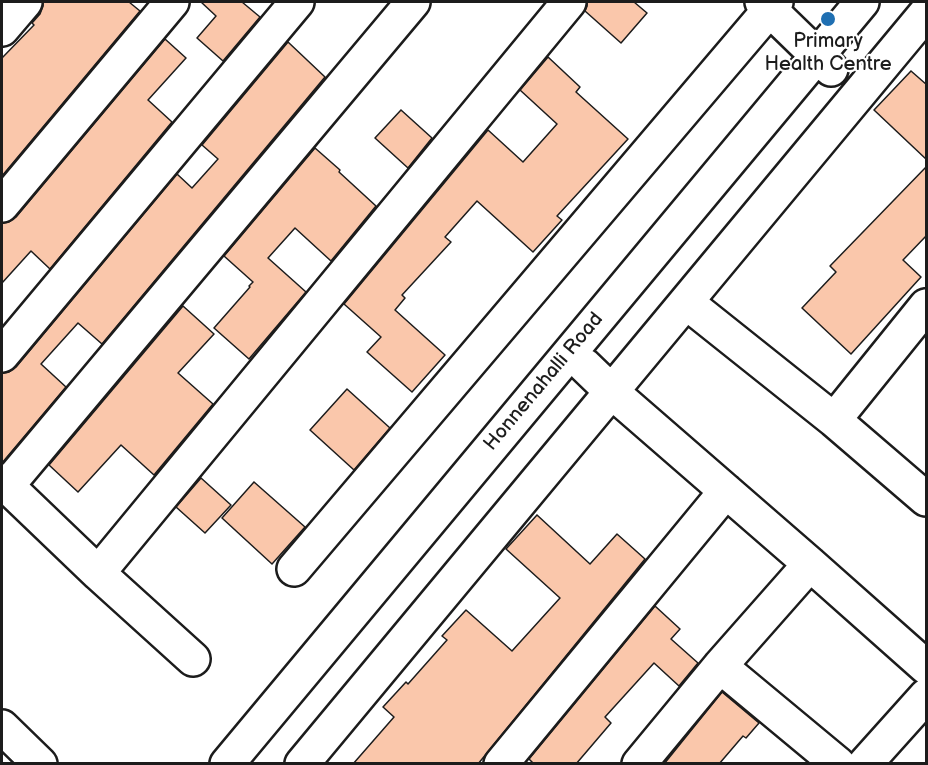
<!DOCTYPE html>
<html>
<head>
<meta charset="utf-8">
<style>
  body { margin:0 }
  #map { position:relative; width:928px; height:765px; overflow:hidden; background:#fff; font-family:"Balsamiq Sans",sans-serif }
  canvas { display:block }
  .frame { position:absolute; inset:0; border:3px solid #1c1c1c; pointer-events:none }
</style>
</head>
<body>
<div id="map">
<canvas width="928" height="765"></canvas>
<div class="frame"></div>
</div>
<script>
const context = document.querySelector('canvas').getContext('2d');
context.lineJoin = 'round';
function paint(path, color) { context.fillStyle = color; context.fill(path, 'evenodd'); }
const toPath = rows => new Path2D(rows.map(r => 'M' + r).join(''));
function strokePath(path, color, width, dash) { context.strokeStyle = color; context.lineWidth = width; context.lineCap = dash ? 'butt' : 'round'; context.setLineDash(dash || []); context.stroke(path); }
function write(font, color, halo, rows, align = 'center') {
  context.font = font + ' "Balsamiq Sans",sans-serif'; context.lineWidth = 4.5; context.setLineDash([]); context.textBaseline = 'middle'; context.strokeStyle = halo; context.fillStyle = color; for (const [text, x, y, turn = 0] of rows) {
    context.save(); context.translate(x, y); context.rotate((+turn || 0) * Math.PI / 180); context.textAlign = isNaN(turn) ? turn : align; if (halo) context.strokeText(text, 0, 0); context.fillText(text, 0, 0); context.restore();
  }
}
const building = toPath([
  [43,2,129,2,140,11,2,176,2,58,34,25,32,23,40,14,43,6,43,2],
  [201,2,242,2,260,17,223,61,197,38,216,16,201,2],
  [587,2,634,2,647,13,621,43,585,11,587,6,587,2],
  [165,39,186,58,148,100,172,122,50,269,31,251,2,283,2,223,9,222,16,217,165,39],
  [288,42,325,77,102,344,78,323,41,364,66,387,2,463,2,373,9,372,16,367,177,174,192,188,218,159,202,145,288,42],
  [548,57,580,87,576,92,628,139,557,216,562,220,533,252,477,201,445,237,451,242,402,295,405,298,395,310,445,355,412,392,367,352,381,337,344,304,488,130,523,162,557,124,520,90,548,57],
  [911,71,927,85,927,160,874,110,911,71],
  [401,110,432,138,408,168,375,138,401,110],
  [315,148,340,170,339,172,376,206,331,261,295,228,268,258,306,292,249,359,214,328,250,287,249,286,253,282,224,256,315,148],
  [927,166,927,235,903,260,921,277,851,354,802,308,836,272,830,266,927,166],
  [183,306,214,334,178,373,213,404,154,475,121,445,78,492,49,465,183,306],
  [347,389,390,428,354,470,310,430,347,389],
  [201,478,231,505,205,533,176,507,201,478],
  [254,482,305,527,272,564,222,518,254,482],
  [537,515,590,564,617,534,645,559,478,764,353,764,394,717,383,707,406,682,408,684,447,640,442,636,466,610,512,651,560,598,506,549,537,515],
  [655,606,680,629,671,639,698,663,679,686,654,663,605,717,611,723,576,764,534,764,529,759,655,606],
  [722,692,759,723,746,738,743,736,719,764,664,764,722,692]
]);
const minor = toPath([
  [762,2,831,69],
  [2,29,25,2],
  [2,205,172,2],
  [686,302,834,420,926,499],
  [2,355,297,2],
  [584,365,612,392,810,564,926,667],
  [834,420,926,306],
  [2,481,98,573,193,659],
  [7,486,413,2],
  [294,569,776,2],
  [98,573,569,2],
  [720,666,838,764],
  [2,727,40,764],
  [227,764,862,2],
  [302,764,926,13],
  [501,764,726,491],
  [639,764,720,666,810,564],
  [865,764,926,696]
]);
const markers = [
  [828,19,8,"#1f6fb2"]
];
const poiNames = [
  ["Primary",828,42],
  ["Health Centre",828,65]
];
const streetNames = [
  ["Honnenahalli Road",544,382,-50]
];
paint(building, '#fac7ab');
strokePath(building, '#1c1c1c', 1.5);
strokePath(minor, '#1c1c1c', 38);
strokePath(minor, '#fff', 33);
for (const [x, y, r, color] of markers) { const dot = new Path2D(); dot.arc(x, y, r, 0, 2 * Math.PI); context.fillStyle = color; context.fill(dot); strokePath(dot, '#fff', 2); }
write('20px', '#1c1c1c', '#fff', poiNames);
write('20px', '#1c1c1c', '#fff', streetNames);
</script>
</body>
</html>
